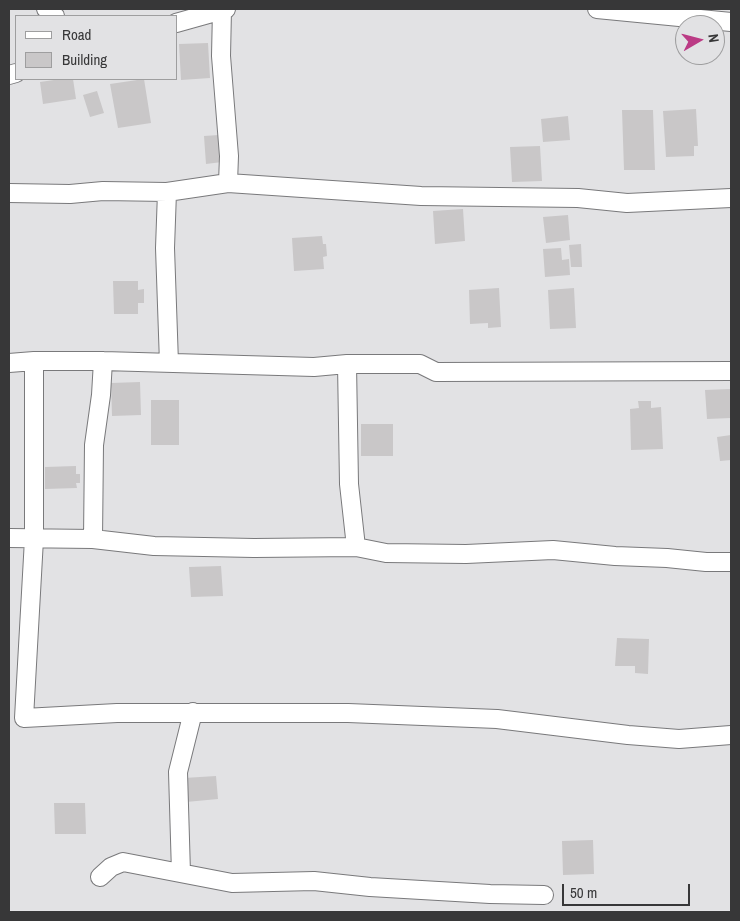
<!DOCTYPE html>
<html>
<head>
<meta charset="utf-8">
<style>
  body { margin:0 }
  #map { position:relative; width:740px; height:921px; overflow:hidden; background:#e2e2e4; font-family:"Archivo Narrow",sans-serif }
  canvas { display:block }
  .frame { position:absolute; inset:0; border:10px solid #373738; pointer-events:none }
  .legend { position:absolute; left:15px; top:15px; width:162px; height:65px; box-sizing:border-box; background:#e2e2e4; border:1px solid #9e9e9f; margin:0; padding:6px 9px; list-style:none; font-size:15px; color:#373738 }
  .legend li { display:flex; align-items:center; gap:10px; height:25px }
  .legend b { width:25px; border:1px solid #9e9e9f }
  .north { position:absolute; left:675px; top:15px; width:50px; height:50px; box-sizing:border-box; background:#e2e2e4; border:1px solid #9e9e9f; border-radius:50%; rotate:82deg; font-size:14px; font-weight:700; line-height:20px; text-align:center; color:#373738 }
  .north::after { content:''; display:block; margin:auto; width:18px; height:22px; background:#bb3b85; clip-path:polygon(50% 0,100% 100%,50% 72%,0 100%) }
  .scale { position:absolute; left:562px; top:884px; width:128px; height:22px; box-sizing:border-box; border:2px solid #373738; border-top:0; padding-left:6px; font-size:15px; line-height:18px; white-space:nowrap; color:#373738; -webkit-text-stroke:4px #e2e2e4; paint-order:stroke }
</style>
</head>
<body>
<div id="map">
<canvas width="740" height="921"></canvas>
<div class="frame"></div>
<ul class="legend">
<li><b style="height:6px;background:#fff"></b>Road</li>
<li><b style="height:14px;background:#c9c7c8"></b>Building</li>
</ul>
<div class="north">N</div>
<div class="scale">50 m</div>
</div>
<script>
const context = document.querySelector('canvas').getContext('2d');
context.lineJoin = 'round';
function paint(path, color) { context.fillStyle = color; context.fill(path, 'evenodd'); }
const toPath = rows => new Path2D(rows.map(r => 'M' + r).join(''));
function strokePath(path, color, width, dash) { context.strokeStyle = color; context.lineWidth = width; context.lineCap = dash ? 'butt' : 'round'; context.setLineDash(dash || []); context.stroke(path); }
const building = toPath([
  [208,43,210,78,181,80,179,44],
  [61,79,73,79,76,99,43,104,40,82],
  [144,79,151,123,118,128,110,84],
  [97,91,104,113,90,117,83,95],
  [696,109,698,146,694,146,694,156,666,157,663,111],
  [622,110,653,110,655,170,624,170],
  [568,116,570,140,543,142,541,119],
  [219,135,222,162,206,164,204,136],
  [540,146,542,181,512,182,510,147],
  [463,209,465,241,435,244,433,211],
  [568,215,570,240,546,243,543,217],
  [322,236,323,244,326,244,327,256,323,257,324,269,294,271,292,238],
  [581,244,582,267,571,267,569,245],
  [561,248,562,260,569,259,570,275,545,277,543,249],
  [113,281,138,281,138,290,144,289,144,303,138,303,138,314,114,314],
  [499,288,501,327,488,328,488,323,470,324,469,290],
  [574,288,576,328,550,329,548,290],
  [140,382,141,415,112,416,111,383],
  [731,389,731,418,707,419,705,390],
  [151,400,179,400,179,445,151,445],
  [638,401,651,401,651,408,661,407,663,449,631,450,630,409,639,408],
  [361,424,393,424,393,456,361,456],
  [731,435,731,460,720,461,717,437],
  [76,466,76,474,80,474,80,483,76,483,77,488,45,489,45,467],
  [221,566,223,596,191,597,189,567],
  [617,638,649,639,648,674,635,673,635,666,615,666],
  [216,776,218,799,186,802,184,778],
  [54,803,85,803,86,834,55,834],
  [593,840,594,874,563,875,562,841]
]);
const minor = toPath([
  [46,9,55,16],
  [597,9,731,22],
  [222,10,221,56,229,156,228,183],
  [176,23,226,9],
  [9,75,16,73],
  [167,192,165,248,169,363],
  [9,193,70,194,103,191,167,192,228,183,421,196,578,198,627,203,731,198],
  [34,361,34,539,24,718,117,713,348,713,497,719,628,735,679,739,731,735],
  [9,363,34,361,103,361,314,367,347,364,420,364,436,372,731,371],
  [347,364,349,484,356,547],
  [9,538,93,539,154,546,254,548,356,547,386,553,466,554,553,550,615,556,667,558,706,562,731,562],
  [93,539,94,445,101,395,103,361],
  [181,873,178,772,193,712],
  [100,877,111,867,123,862,232,883,314,881,370,887,490,894,544,895]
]);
paint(building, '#c9c7c8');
strokePath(minor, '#79797b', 20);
strokePath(minor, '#fff', 18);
</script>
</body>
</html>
